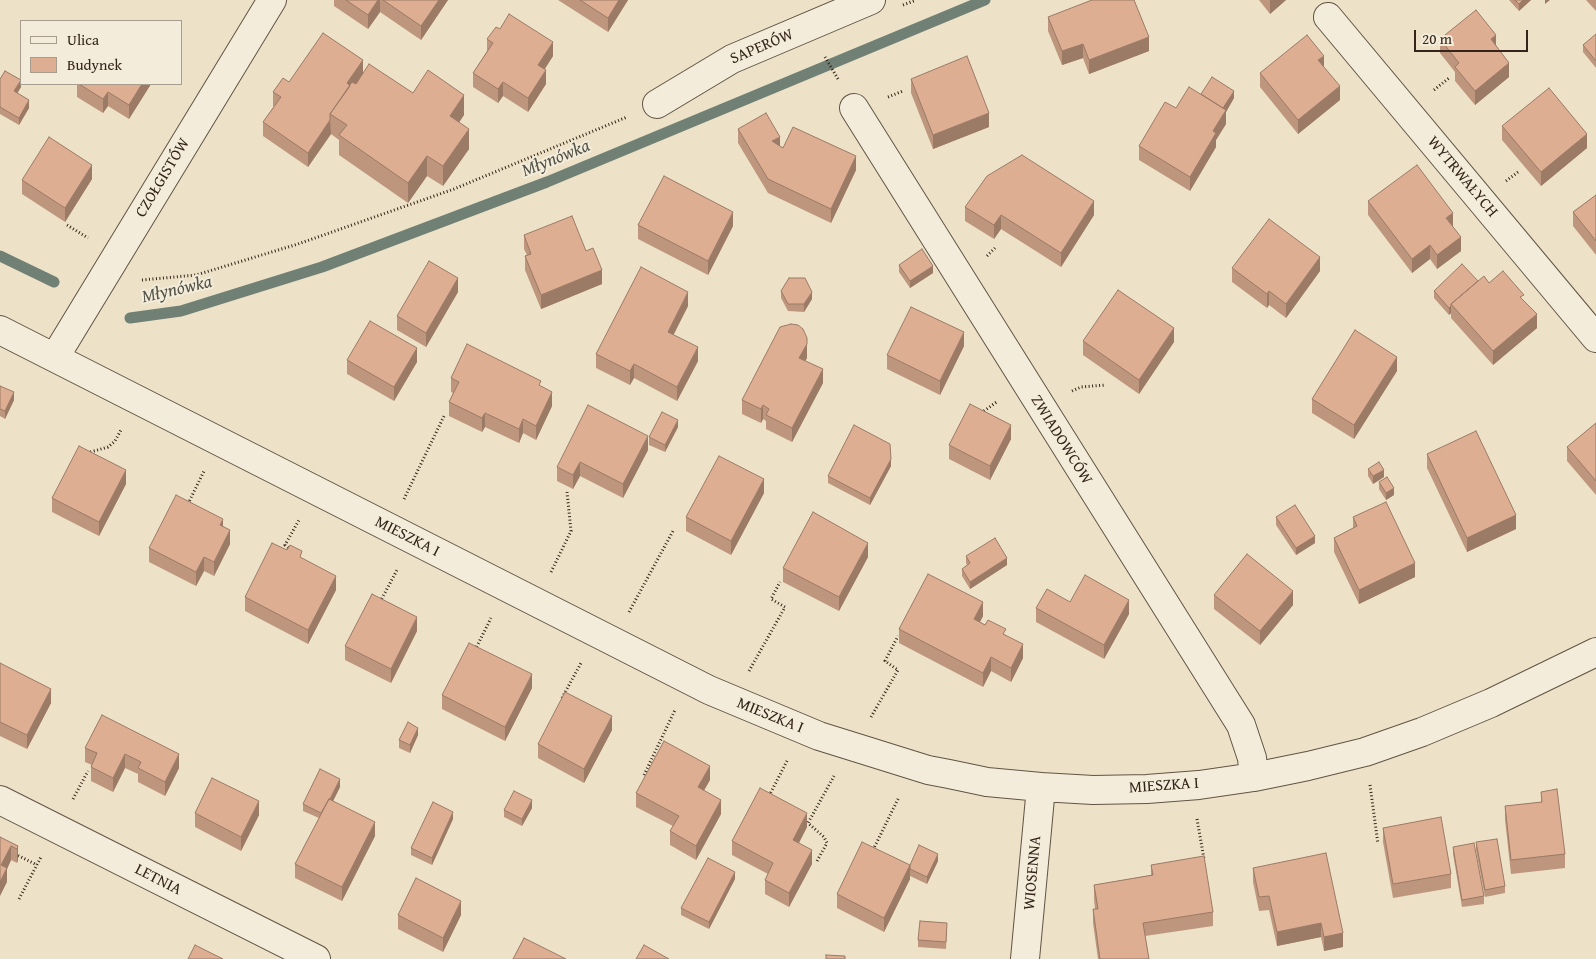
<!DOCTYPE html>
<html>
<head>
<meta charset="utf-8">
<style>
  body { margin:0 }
  #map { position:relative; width:1596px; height:959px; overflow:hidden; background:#ede2c7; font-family:"Gentium Book Plus",serif }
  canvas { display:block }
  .legend { position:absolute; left:20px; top:20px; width:162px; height:65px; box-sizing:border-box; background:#f3ecdb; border:1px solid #a79c8d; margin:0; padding:6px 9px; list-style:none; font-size:15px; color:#342419 }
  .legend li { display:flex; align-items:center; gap:10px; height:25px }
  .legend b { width:25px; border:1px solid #a79c8d }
  .scale { position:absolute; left:1414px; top:30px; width:114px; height:22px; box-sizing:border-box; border:2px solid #342419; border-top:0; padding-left:6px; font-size:15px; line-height:18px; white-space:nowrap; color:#342419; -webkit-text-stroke:4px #f3ecdb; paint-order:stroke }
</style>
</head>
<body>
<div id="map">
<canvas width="1596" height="959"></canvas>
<ul class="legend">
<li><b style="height:6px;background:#f3ecdb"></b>Ulica</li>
<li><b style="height:14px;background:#ddae91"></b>Budynek</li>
</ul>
<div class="scale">20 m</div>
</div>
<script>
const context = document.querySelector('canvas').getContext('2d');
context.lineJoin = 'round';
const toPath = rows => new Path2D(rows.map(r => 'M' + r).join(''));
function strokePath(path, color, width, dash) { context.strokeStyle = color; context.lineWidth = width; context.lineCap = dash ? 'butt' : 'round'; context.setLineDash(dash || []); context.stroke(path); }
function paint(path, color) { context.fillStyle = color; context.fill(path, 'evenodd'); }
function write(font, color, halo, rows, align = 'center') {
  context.font = font + ' "Gentium Book Plus",serif'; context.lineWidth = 4; context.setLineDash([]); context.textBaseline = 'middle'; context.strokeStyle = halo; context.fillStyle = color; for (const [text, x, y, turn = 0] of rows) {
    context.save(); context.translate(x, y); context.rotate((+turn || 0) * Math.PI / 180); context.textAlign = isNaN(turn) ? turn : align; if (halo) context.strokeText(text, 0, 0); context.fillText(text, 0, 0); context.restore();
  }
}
const stream = toPath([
  [0,256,54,282],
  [130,318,181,311,322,267,547,182,985,0]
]);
const path = toPath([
  [903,5,916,0],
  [825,57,838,79],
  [1434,90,1449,78],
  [888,97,903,91],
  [1506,181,1518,172],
  [67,225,88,238],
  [987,256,995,248],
  [142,280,196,275,298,244,454,189,627,117],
  [1072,391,1081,387,1106,385],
  [981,413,998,401],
  [87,453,108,447,115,441,121,430],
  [404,499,444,416],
  [188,504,204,471],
  [291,550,285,545,299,520],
  [551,572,571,531,567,492],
  [380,602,397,570],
  [629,612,673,531],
  [475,650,491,618],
  [749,671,785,607,771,599,780,582],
  [562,698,581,663],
  [871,717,898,670,885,661,898,636],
  [644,775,675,710],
  [1370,785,1378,844],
  [769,796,788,759],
  [73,799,88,771],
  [1197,819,1204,859],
  [873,850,899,797],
  [15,854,37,865],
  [817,861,827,843,824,837,808,823,834,776],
  [19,899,41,857]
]);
const minor = toPath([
  [1328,17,1596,338],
  [657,104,732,59,871,0],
  [854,108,1241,725,1252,758,1254,777],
  [0,330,709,690,819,736,928,770,949,774,987,782,1041,787,1093,790,1147,789,1199,785,1254,777,1308,766,1365,752,1422,732,1491,703,1596,652],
  [55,357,272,0],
  [0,800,316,959],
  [1025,959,1041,787]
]);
const wall = toPath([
  [334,0,448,0,421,40,380,12,368,29,334,6],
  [558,0,628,0,608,32],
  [1259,0,1286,0,1270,14],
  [1509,0,1531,0,1519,11],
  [1586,0,1596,0,1596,11],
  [1048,17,1149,51,1089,74,1083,58,1062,65,1048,31],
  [1596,34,1596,68,1583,52,1583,45],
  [487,39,553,56,545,69,546,84,528,112,503,96,498,103,473,87,473,73,487,51],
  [1440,39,1496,45,1509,77,1475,105,1455,81,1455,72,1440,53],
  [1324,67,1340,100,1298,134,1260,87,1260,73],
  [363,73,464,115,459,122,469,149,443,186,427,176,408,203,339,155,339,140,331,134,308,167,263,136,263,122,274,106,273,106,273,92,289,82],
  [0,79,21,87,17,93,29,108,19,125,0,114],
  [911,79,989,127,933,149,911,93],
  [77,84,151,84,129,119,108,106,103,113,77,97],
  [1234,98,1226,112,1226,124,1216,140,1216,147,1190,191,1139,160,1139,146,1176,108],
  [1502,126,1587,148,1541,186,1502,140],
  [738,129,780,146,783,148,856,170,831,223,768,193,738,143],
  [92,179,65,222,22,194,22,180],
  [1596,195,1596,255,1573,226,1573,212],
  [1368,201,1453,227,1461,251,1437,269,1430,259,1412,273,1368,215],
  [965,207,1094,215,1061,267,1001,229,994,239,965,221],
  [638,225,733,226,708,275,638,239],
  [524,235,586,251,602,284,541,309,525,270,525,256,527,255,524,249],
  [899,265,933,273,910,288,899,272],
  [1232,268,1320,271,1286,318,1269,305,1267,308,1232,282],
  [1478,281,1489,283,1524,301,1537,328,1493,365,1451,318,1451,313,1449,315,1434,298,1434,291],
  [781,291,812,299,804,312,788,311,781,298],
  [458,292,426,347,397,330,397,316],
  [688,306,673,334,698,361,677,401,634,378,630,385,596,368,596,354],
  [807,338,807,358,805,361,823,383,792,442,766,429,766,421,763,419,761,423,742,414,742,400],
  [1083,341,1174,342,1139,394,1083,355],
  [964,346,940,395,887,369,887,355],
  [347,360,417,362,394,401,347,374],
  [1397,371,1354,439,1312,413,1312,399],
  [451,378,541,387,552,406,536,440,523,433,519,443,485,427,482,432,449,416,449,402,453,393,451,392],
  [0,386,14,400,5,419,0,416],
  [1596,423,1596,495,1567,461,1567,447],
  [678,427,665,452,649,445,649,437],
  [1011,439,990,480,949,459,949,445],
  [648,450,623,498,580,476,573,489,557,481,557,467],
  [1427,454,1516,529,1467,552,1427,468],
  [891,466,870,505,828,483,828,476],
  [1368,469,1384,477,1373,484,1368,476],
  [1379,482,1394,495,1386,500,1379,489],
  [126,484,99,536,52,512,52,498],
  [764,493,731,555,686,531,686,517],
  [1276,517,1315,543,1296,555,1276,525],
  [1353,517,1415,577,1359,604,1334,552,1334,538,1353,528],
  [223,526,230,544,214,576,204,571,196,586,149,562,149,548],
  [966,556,1007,565,970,589,962,576,962,569,967,565,966,563],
  [868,557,839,611,783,582,783,568],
  [302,558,336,590,308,644,245,611,245,597],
  [1214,595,1293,605,1260,645,1214,609],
  [1070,602,1129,614,1104,659,1036,622,1036,608],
  [983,616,980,622,1006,635,1023,658,1011,682,991,671,983,687,899,643,899,629],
  [417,631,391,683,345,660,345,646],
  [0,663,51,703,27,749,0,736],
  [532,688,505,741,442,709,442,695],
  [102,715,179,768,165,796,138,782,138,774,125,768,113,792,91,781,91,767,92,765,85,762,85,748],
  [612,730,584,783,538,758,538,744],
  [418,735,410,753,399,748,399,740],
  [710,780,704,790,721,814,696,860,670,845,670,831,673,826,636,807,636,793],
  [340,787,333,801,375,836,342,901,295,878,295,864,319,818,303,811,303,804],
  [1541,792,1565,854,1565,868,1511,874,1505,820,1505,806,1541,802],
  [532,808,522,826,504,817,504,810],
  [195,813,259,815,241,851,195,827],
  [453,819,432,865,411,855,411,848],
  [807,827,799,843,812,864,789,907,765,894,765,880,768,874,732,855,732,841],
  [1383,828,1451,874,1451,888,1393,898,1383,842],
  [0,837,18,846,18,860,17,863,11,860,7,869,7,882],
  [1476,842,1505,886,1505,893,1485,897,1476,850],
  [1453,847,1484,896,1484,904,1462,907,1453,854],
  [938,861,927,884,910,876,910,879,884,932,837,908,837,894,910,865],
  [1151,865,1213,912,1213,926,1145,936,1149,959,1098,959,1093,923,1093,909,1095,909,1094,899,1094,885,1151,875],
  [1253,868,1343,933,1343,947,1324,951,1321,937,1277,946,1269,910,1259,911,1253,882],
  [735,879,709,929,681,915,681,908],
  [398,915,461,915,443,952,398,929],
  [947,930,946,949,918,947,918,940]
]);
const shadedWall = toPath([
  [378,0,380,0,380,12,368,29,368,15],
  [439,0,448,0,421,40,421,26],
  [619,0,628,0,608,32,608,18],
  [1270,0,1286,0,1270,14],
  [1523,0,1531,0,1519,11,1519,4],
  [1545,0,1550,0,1545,4],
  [1496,35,1496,49,1491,39],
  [1149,37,1149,51,1089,74,1089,60],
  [553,42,553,56,538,79,538,65],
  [1083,44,1083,58,1062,65,1062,51],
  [1324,56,1324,70,1318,60],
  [363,60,363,74,352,89,347,83],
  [1509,63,1509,77,1475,105,1475,91],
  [546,70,546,84,528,112,528,98],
  [21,80,21,87,14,99,14,91],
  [503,82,503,96,498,103,498,89],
  [142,84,151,84,129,119,129,105],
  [1340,86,1340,100,1298,134,1298,120],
  [1234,91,1234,98,1226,112,1226,124,1216,140,1216,147,1190,191,1190,177,1223,108],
  [108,92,108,106,103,113,103,99],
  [464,95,464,115,450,136,450,116],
  [29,100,29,108,19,125,19,118],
  [989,113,989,127,933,149,933,135],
  [330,120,331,134,308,167,308,153],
  [469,129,469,149,443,186,443,166],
  [1587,134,1587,148,1541,186,1541,172],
  [780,137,780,151,772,141],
  [427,156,427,176,408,203,408,183],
  [856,156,856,170,831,223,831,209],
  [92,165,92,179,65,222,65,208],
  [1094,201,1094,215,1061,267,1061,253],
  [733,212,733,226,708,275,708,261],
  [1453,213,1453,227,1446,218],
  [1001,215,1001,229,994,239,994,225],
  [1461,237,1461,251,1437,269,1437,255],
  [1430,245,1430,259,1412,273,1412,259],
  [1320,257,1320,271,1286,318,1286,304],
  [933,266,933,273,910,288,910,281],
  [602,270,602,284,541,309,541,295],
  [458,278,458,292,426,347,426,333],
  [1269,291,1269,305,1267,308,1267,294],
  [688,292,688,306,668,346,668,332],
  [812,292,812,299,804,312,804,304],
  [1451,306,1451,313,1449,315,1449,308],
  [1537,314,1537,328,1493,365,1493,351],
  [1174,328,1174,342,1139,394,1139,380],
  [964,332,964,346,940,395,940,381],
  [807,344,807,358,799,372,799,358],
  [698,347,698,361,677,401,677,387],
  [417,348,417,362,394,401,394,387],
  [1397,357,1397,371,1354,439,1354,425],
  [634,364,634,378,630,385,630,371],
  [823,369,823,383,792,442,792,428],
  [14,392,14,400,5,419,5,411],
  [552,392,552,406,536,440,536,426],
  [763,405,763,419,761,423,761,409],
  [485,413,485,427,482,432,482,418],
  [523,419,523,433,519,443,519,429],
  [678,420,678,427,665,452,665,445],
  [1011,425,1011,439,990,480,990,466],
  [648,436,648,450,623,498,623,484],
  [891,459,891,466,870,505,870,498],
  [580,462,580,476,573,489,573,475],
  [126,470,126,484,99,536,99,522],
  [1384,470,1384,477,1373,484,1373,476],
  [764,479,764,493,731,555,731,541],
  [1394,488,1394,495,1386,500,1386,493],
  [1516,515,1516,529,1467,552,1467,538],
  [223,519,223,533,220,525],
  [230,530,230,544,214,576,214,562],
  [1315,536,1315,543,1296,555,1296,548],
  [868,543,868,557,839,611,839,597],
  [204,557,204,571,196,586,196,572],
  [1007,558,1007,565,970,589,970,582],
  [1415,563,1415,577,1359,604,1359,590],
  [336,576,336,590,308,644,308,630],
  [1293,591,1293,605,1260,645,1260,631],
  [1129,600,1129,614,1104,659,1104,645],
  [983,602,983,616,974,633,974,619],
  [417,617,417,631,391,683,391,669],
  [1023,644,1023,658,1011,682,1011,668],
  [991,657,991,671,983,687,983,673],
  [532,674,532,688,505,741,505,727],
  [51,689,51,703,27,749,27,735],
  [612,716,612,730,584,783,584,769],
  [418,728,418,735,410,753,410,745],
  [125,754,125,768,113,792,113,778],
  [179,754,179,768,165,796,165,782],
  [710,766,710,780,698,801,698,787],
  [340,779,340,787,323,821,323,813],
  [532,800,532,808,522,826,522,819],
  [721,800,721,814,696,860,696,846],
  [259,801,259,815,241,851,241,837],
  [453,812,453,819,432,865,432,858],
  [807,813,807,827,793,854,793,840],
  [375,822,375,836,342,901,342,887],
  [11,846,11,860,7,869,7,882,0,896,0,882,1,865],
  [18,846,18,860,17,863,17,849],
  [812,850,812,864,789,907,789,893],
  [938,854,938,861,927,884,927,877],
  [910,865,910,879,884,932,884,918],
  [735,872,735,879,709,929,709,922],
  [461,901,461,915,443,952,443,938],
  [1321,923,1321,937,1277,946,1277,932],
  [1343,933,1343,947,1324,951,1324,937]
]);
const building = toPath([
  [346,0,378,0,368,15,346,0],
  [383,0,439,0,421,26,383,0],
  [580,0,619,0,608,18,580,0],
  [1092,0,1134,0,1149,37,1089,60,1083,44,1062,51,1048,17,1092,0],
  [1515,0,1523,0,1519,4,1515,0],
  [1476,10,1496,35,1491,39,1509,63,1475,91,1455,67,1459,63,1440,39,1476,10],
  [509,14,553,42,538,65,546,70,528,98,503,82,498,89,473,73,493,43,487,39,496,27,500,29,509,14],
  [323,33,363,60,347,83,350,86,330,114,330,120,308,153,263,122,281,97,273,92,283,78,289,82,323,33],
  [1596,34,1596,61,1583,45,1596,34],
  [1307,35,1324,56,1318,60,1340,86,1298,120,1260,73,1307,35],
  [967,56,989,113,933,135,911,79,967,56],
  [369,64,413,93,428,70,464,95,450,116,469,129,443,166,427,156,408,183,339,135,347,125,330,114,352,82,356,84,369,64],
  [5,71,21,80,14,91,29,100,19,118,0,107,0,79,5,71],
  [1212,77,1234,91,1223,108,1201,94,1212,77],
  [79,84,142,84,129,105,108,92,103,99,79,84],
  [1189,87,1226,110,1213,131,1216,133,1190,177,1139,146,1165,102,1176,108,1189,87],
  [1549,88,1587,134,1541,172,1502,126,1549,88],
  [766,113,780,137,772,141,783,148,793,127,856,156,831,209,768,179,738,129,766,113],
  [49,137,92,165,65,208,22,180,49,137],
  [1022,155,1094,201,1061,253,1001,215,994,225,965,207,987,176,1022,155],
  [1417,165,1453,213,1446,218,1461,237,1437,255,1430,245,1412,259,1368,201,1417,165],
  [664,176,733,212,708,261,638,225,664,176],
  [1596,195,1596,241,1573,212,1596,195],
  [572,216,586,251,593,248,602,270,541,295,525,256,531,254,524,235,572,216],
  [1269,219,1320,257,1286,304,1269,291,1267,294,1232,268,1269,219],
  [922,249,933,266,910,281,899,265,922,249],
  [429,261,458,278,426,333,397,316,429,261],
  [1462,264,1478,281,1451,304,1451,306,1449,308,1434,291,1462,264],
  [641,267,688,292,668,332,698,347,677,387,634,364,630,371,596,354,641,267],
  [1503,271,1524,295,1520,297,1537,314,1493,351,1451,304,1484,276,1489,283,1503,271],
  [789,278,805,278,812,292,804,304,788,304,781,291,789,278],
  [1118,290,1174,328,1139,380,1083,341,1118,290],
  [911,307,964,332,940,381,887,355,911,307],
  [370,321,417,348,394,387,347,360,370,321],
  [791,324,798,325,803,329,807,338,807,344,799,358,823,369,792,428,766,415,769,409,763,405,761,409,742,400,780,327,791,324],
  [1355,330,1397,357,1354,425,1312,399,1355,330],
  [467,344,541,381,539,385,552,392,536,426,523,419,519,429,485,413,482,418,449,402,459,382,451,378,467,344],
  [0,386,14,392,5,411,0,409,0,386],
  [970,404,1011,425,990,466,949,445,970,404],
  [588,405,648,436,623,484,580,462,573,475,557,467,588,405],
  [662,412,678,420,665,445,649,437,662,412],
  [1596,423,1596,481,1567,447,1596,423],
  [854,425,890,444,891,459,870,498,828,476,854,425],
  [1476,431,1516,515,1467,538,1427,454,1476,431],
  [79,446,126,470,99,522,52,498,79,446],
  [719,456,764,479,731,541,686,517,719,456],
  [1379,462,1384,470,1373,476,1368,469,1379,462],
  [1387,477,1394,488,1386,493,1379,482,1387,477],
  [176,495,223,519,220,525,230,530,214,562,204,557,196,572,149,548,176,495],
  [1386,502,1415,563,1359,590,1334,538,1357,526,1353,517,1386,502],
  [1295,505,1315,536,1296,548,1276,517,1295,505],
  [813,512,868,543,839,597,783,568,813,512],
  [995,538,1007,558,970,582,962,569,970,563,966,556,995,538],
  [272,543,287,550,290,545,302,551,300,557,336,576,308,630,245,597,272,543],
  [1247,554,1293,591,1260,631,1214,595,1247,554],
  [928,574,983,602,974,619,985,625,988,620,1006,629,1003,634,1023,644,1011,668,991,657,983,673,899,629,928,574],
  [1085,575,1129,600,1104,645,1036,608,1047,589,1070,602,1085,575],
  [372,594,417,617,391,669,345,646,372,594],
  [469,643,532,674,505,727,442,695,469,643],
  [0,663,51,689,27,735,0,722,0,663],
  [565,692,612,716,584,769,538,744,565,692],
  [102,715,179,754,165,782,138,768,141,762,125,754,113,778,91,767,97,753,85,748,102,715],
  [408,722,418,728,410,745,399,740,408,722],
  [664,741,710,766,698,787,721,800,696,846,670,831,679,816,636,793,664,741],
  [320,769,340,779,330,799,329,799,321,813,303,804,320,769],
  [212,778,259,801,241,837,195,813,212,778],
  [760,788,807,813,793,840,812,850,789,893,765,880,773,863,732,841,760,788],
  [1557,789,1565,854,1511,860,1505,806,1542,802,1541,792,1557,789],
  [514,791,532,800,522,819,504,810,514,791],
  [329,799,375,822,342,887,295,864,329,799],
  [433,802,453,812,432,858,411,848,433,802],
  [1441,817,1451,874,1393,884,1383,828,1441,817],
  [0,837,18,846,17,849,11,846,1,865,7,868,0,882,0,837],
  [1497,839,1505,886,1485,890,1476,842,1497,839],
  [862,842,910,865,884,918,837,894,862,842],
  [1474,843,1484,896,1462,900,1453,847,1474,843],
  [919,845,938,854,927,877,910,869,910,865,919,845],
  [1326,853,1343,933,1324,937,1321,923,1277,932,1269,896,1259,897,1253,868,1326,853],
  [1204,856,1213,912,1143,923,1149,959,1100,959,1093,909,1098,909,1094,885,1153,875,1151,865,1204,856],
  [708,858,735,872,709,922,681,908,708,858],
  [416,878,461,901,443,938,398,915,416,878],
  [920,921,947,923,946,942,918,940,920,921],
  [524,938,566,959,513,959,524,938],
  [195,945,223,959,188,959,195,945],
  [644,945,669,959,636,959,644,945],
  [826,955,845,956,845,959,826,959,826,955]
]);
const streetNames = [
  ["SAPERÓW",762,47,-23],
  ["WYTRWAŁYCH",1462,177,50],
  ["CZOŁGISTÓW",163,178,-59],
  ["ZWIADOWCÓW",1061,440,58],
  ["MIESZKA I",407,537,27],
  ["MIESZKA I",770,716,22],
  ["MIESZKA I",1164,786,-4],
  ["WIOSENNA",1033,873,-85],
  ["LETNIA",158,880,27]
];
const waterNames = [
  ["Młynówka",556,159,-22],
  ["Młynówka",177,290,-13]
];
strokePath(stream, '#718075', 11);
strokePath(minor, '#625444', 30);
strokePath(path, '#342419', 3, [1, 2.5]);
strokePath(minor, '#f3ecdb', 28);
paint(wall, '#be967d');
paint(shadedWall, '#9b7a66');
paint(building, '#ddae91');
strokePath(building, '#9b7a66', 1);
write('16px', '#342419', '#f3ecdb', streetNames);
write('italic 18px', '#525247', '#f3ecdb', waterNames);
</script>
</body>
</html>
